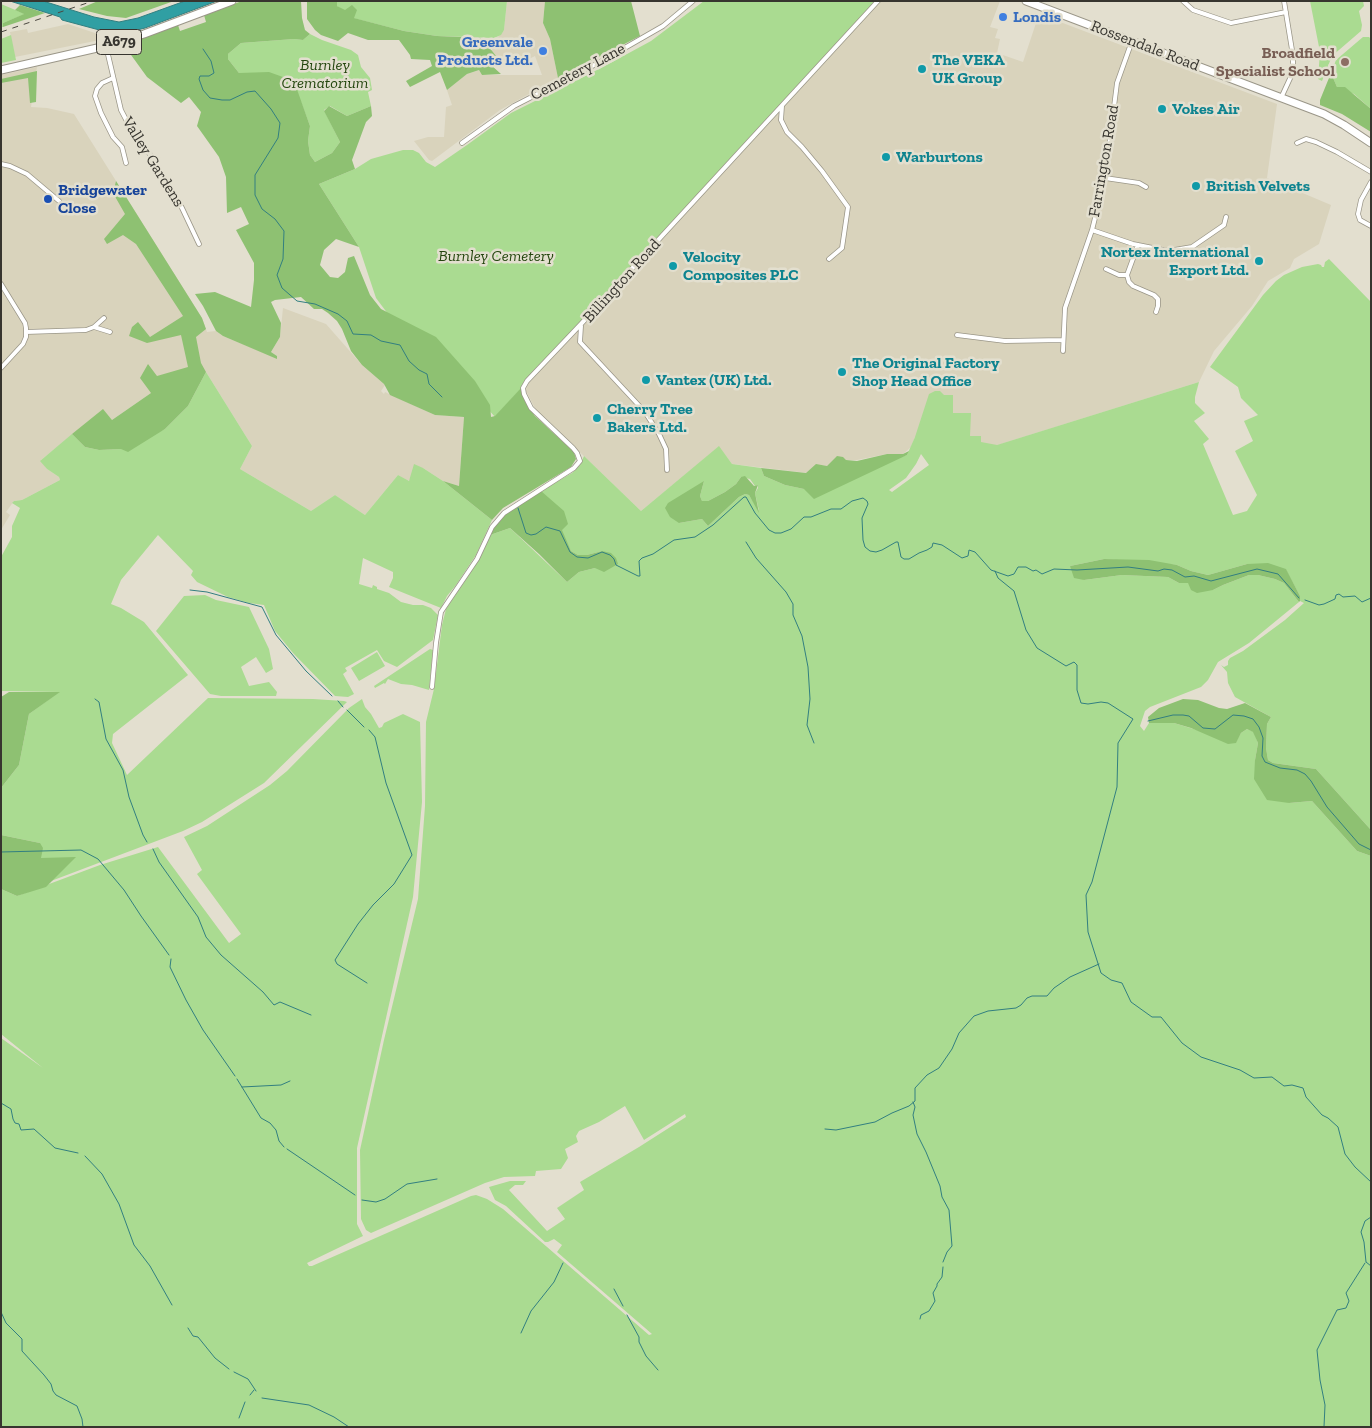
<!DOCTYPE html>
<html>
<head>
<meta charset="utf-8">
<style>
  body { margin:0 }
  #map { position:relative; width:1372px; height:1428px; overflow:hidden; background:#e3dfcf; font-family:"Zilla Slab",serif }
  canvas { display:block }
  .frame { position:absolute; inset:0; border:2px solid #37352f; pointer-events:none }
</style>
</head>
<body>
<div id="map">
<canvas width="1372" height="1428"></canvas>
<div class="frame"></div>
</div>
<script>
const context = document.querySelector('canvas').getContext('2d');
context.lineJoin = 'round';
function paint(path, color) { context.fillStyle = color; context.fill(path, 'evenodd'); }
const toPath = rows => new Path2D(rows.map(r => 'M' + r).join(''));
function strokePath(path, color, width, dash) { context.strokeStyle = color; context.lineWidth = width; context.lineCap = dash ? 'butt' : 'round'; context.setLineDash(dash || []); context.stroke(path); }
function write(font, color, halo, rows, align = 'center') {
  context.font = font + ' "Zilla Slab",serif'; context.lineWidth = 5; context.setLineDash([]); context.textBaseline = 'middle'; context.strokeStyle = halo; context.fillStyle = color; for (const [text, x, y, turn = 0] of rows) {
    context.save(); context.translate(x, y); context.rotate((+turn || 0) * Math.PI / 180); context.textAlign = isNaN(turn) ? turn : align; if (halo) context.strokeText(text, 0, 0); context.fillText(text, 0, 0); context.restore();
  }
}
const built = toPath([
  [507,1,545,1,543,23,550,39,558,78,500,110,432,161,429,160,414,141,428,137,444,137,446,107,452,105,447,90,467,74,479,70,482,75,542,75,535,56,523,62,490,61,494,38,498,37,504,30],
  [878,1,1000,1,990,27,998,29,995,38,1000,39,997,53,1023,62,1039,14,1277,104,1267,178,1331,205,1319,244,1294,259,1290,268,1268,281,1252,306,1214,351,1199,382,969,454,915,437,911,447,903,454,887,454,857,460,846,460,827,466,816,465,807,473,732,464,719,447,641,511,536,410,526,391,527,381],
  [68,24,110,38,15,57,10,32,27,29,28,33],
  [37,67,31,107,47,108,74,114,202,318,207,332,216,331,223,336,277,358,277,356,271,352,280,337,283,308,326,324,362,365,384,384,385,385,381,391,384,394,385,392,435,415,464,417,459,486,443,481,423,468,408,481,398,475,365,515,335,495,311,511,240,469,252,446,206,372,151,393,112,420,103,410,41,460,47,469,59,477,60,480,22,500,14,501,6,512,10,515,1,530,1,75]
]);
const green = toPath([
  [337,1,507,1,504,30,501,35,494,38,437,36,404,31,353,18,337,6],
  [704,1,878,1,495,417,427,340,391,318,376,298,359,247,319,184,355,169,371,159,403,150,413,150,419,153,426,162,435,167,467,145,511,113,605,66,651,41],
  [1310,1,1363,1,1364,6,1359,11,1362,25,1361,31,1332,56,1322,81,1318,79,1320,52],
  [1,4,25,14,3,23,3,27,1,27],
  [310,34,322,40,351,50,358,55,361,67,370,78,372,90,368,92,371,106,347,116,330,106,324,110,340,142,332,153,315,162,310,155,308,141,310,126,301,102,246,73,239,73,228,59,228,54,241,43,294,39,303,40],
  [11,35,16,60,1,63,1,39],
  [1363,37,1369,37,1371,39,1371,109,1354,94,1337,87,1331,73,1336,60],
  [1329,259,1371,302,1371,830,1316,769,1273,763,1268,760,1266,748,1267,724,1271,717,1235,697,1228,683,1227,672,1221,665,1224,667,1228,665,1228,661,1230,658,1243,651,1285,620,1304,603,1300,601,1300,596,1286,570,1247,564,1208,575,1191,571,1177,565,1104,559,1070,566,1084,580,1122,575,1168,577,1179,583,1188,583,1213,590,1223,585,1249,575,1258,575,1275,579,1284,583,1299,602,1249,643,1218,662,1208,680,1201,687,1150,707,1145,711,1140,726,1144,731,1149,723,1174,723,1236,742,1241,733,1247,729,1254,732,1258,743,1255,760,1289,803,1312,801,1357,851,1371,856,1371,1427,1,1427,1,1038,43,1068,1,1034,1,889,17,896,100,865,158,847,229,943,241,934,197,874,202,870,184,837,207,826,270,785,287,771,349,708,362,699,365,707,371,714,379,728,382,727,384,723,403,714,420,722,422,802,413,897,357,1148,357,1224,363,1236,307,1263,309,1266,312,1266,471,1196,476,1195,487,1199,503,1209,649,1335,652,1334,557,1252,562,1245,554,1239,548,1242,545,1242,506,1206,495,1200,489,1187,510,1181,526,1181,523,1185,515,1185,509,1190,547,1231,565,1219,557,1208,584,1190,580,1182,639,1147,686,1117,685,1114,644,1140,625,1106,599,1122,579,1131,576,1136,578,1142,565,1149,568,1158,561,1169,536,1171,535,1176,504,1177,485,1183,371,1233,366,1230,361,1219,360,1150,384,1040,418,899,425,806,426,722,434,689,442,625,446,609,469,575,490,535,510,528,567,582,579,572,595,568,602,551,587,555,578,555,571,551,541,491,572,473,580,465,584,456,641,511,719,446,732,464,761,468,764,476,785,485,804,489,907,455,915,437,929,394,935,391,940,391,944,395,953,395,953,413,971,413,970,436,981,436,981,442,997,445,1199,382,1195,397,1195,403,1205,413,1194,421,1209,439,1203,444,1233,515,1247,511,1257,495,1235,451,1253,441,1244,421,1258,415,1241,398,1238,387,1210,367,1263,295,1276,281,1284,275,1302,267,1318,264,1321,265,1322,267,1324,267,1325,262],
  [921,454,929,465,892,492,889,490,906,478,916,464],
  [741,477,750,479,755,486,758,485,758,488,755,493,759,511,749,495,745,494,739,497,708,526,702,519,679,523,704,481,700,496,702,501,708,501,725,492,736,484],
  [206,372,252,446,240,469,311,511,335,495,365,515,398,475,409,481,414,464,423,468,443,481,492,520,476,555,456,585,447,596,441,608,389,587,393,578,393,572,363,558,359,584,372,588,373,585,377,587,377,589,389,593,401,602,413,605,423,605,431,608,438,615,433,640,397,667,384,661,377,650,345,668,347,671,343,674,354,694,348,697,335,696,293,653,275,631,264,605,249,603,228,597,197,582,191,575,193,571,158,535,121,580,111,604,121,608,144,622,188,675,113,734,112,743,127,775,208,698,313,699,344,701,347,702,264,783,202,822,183,831,51,881,40,858,40,843,1,835,1,788,19,765,29,714,59,692,1,691,1,557,12,537,12,526,20,508,12,503,14,501,22,500,60,480,59,477,47,469,40,461,72,434,85,447,99,450,121,449,165,429,188,406],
  [205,595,216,600,249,607,269,649,273,669,266,673,256,657,241,667,249,686,269,682,277,692,276,696,221,696,210,694,156,631,184,596],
  [430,649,433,650,429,690,412,685,401,684,388,679,385,684,384,683,375,688,374,686],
  [377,652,385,666,359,681,351,668]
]);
const forest = toPath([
  [98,1,174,1,126,18,107,16,79,9],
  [242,1,301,1,302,18,305,30,310,34,303,40,294,39,241,43,228,54,228,59,239,73,269,72,294,81,310,126,308,141,310,155,315,162,332,153,340,142,324,111,329,106,347,116,371,106,372,116,366,122,352,160,355,169,319,184,359,247,336,239,324,250,320,265,330,277,338,278,345,272,348,258,354,256,370,295,381,309,436,337,475,381,490,405,491,417,495,416,521,388,521,392,526,403,535,416,574,452,576,459,571,467,503,508,492,520,443,481,459,486,464,417,435,415,390,395,384,384,362,365,351,351,342,329,337,321,328,313,322,309,314,309,301,297,275,300,271,302,281,323,280,337,271,352,277,356,277,359,223,336,216,331,203,306,195,294,215,292,251,307,254,280,254,263,236,230,249,224,241,207,227,213,226,177,219,157,197,126,201,112,189,97,181,103,147,77,126,48,129,42,178,25,180,31,206,22,204,15],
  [307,1,337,1,337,6,345,10,352,5,357,10,354,18,404,31,437,36,482,38,496,56,491,65,501,74,482,75,479,70,467,74,447,90,440,72,410,87,406,81,432,66,430,60,411,59,410,55,399,40,368,40,348,33,338,41,321,35,315,30,307,19],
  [545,1,631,1,640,36,558,78,550,39,543,23],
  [20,5,45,13,3,27,3,23,24,14,15,10],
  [37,71,36,102,30,103,28,78,1,83,1,79],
  [1331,73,1337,87,1345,87,1371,109,1371,132,1342,114,1320,105,1320,100],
  [116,181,202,318,206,329,196,337,201,363,206,372,188,406,165,429,128,452,121,449,99,450,85,447,72,434,103,409,112,420,151,393,140,378,148,364,157,376,188,367,181,335,147,343,129,336,132,327,138,322,150,337,183,316,136,244,123,235,107,244,104,239,125,214,113,193],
  [909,451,907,455,814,499,804,489,785,485,764,476,761,468,806,473,816,464,827,466,837,456,843,457,846,460,857,461,887,454,903,454],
  [745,476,754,486,758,485,755,493,759,513,749,495,745,494,739,497,708,526,702,519,679,523,670,517,665,508,668,503,704,481,700,496,702,501,708,501,725,492,736,484,741,477],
  [541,491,564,511,568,524,562,530,571,551,578,555,587,555,602,551,611,553,616,558,618,564,604,572,595,568,579,572,567,582,539,554,510,528,490,535,494,526,506,514],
  [1104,559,1149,560,1177,565,1191,571,1208,575,1247,564,1268,563,1286,569,1300,596,1300,601,1299,602,1284,583,1275,579,1258,575,1249,575,1223,585,1213,590,1197,593,1191,590,1188,583,1179,583,1168,577,1122,575,1084,580,1074,578,1070,566],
  [9,692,60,692,29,714,19,765,1,788,1,697],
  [1183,699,1198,700,1219,708,1227,709,1245,703,1271,717,1267,724,1266,748,1268,760,1273,763,1316,769,1371,830,1371,856,1357,851,1312,801,1289,803,1267,800,1254,779,1255,760,1258,743,1253,732,1247,729,1241,733,1236,743,1228,744,1191,728,1174,723,1149,723,1148,717,1159,708],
  [1,835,40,843,43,848,41,858,76,857,46,887,17,896,1,889]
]);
const water = toPath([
  [10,1,43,1,94,17,119,22,138,18,185,1,217,1,145,28,118,35,62,20,60,17,10,1]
]);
const stream = toPath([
  [203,49,211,61,214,73,209,76,200,76,199,79,203,90,210,98,222,100,230,100,247,92,255,91,271,109,280,123,278,138,255,175,255,195,262,209,275,219,284,231,283,259,277,275,282,288,297,301,315,304,338,314,347,321,353,334,371,335,381,341,400,345,409,361,419,370,427,374,429,384,442,397],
  [518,508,526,533,531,535,536,534,546,527,560,531,570,552,577,557,588,558,602,552,610,555,614,559,616,565,638,576,640,576,639,561,642,558,653,554,674,540,695,537,713,525,744,497,746,497,755,513,769,530,775,533,781,533,791,529,804,517,811,517,831,509,841,509,852,501,863,498,867,501,868,504,862,518,863,540,865,547,870,551,876,552,882,550,896,542,898,542,901,557,904,559,909,559,919,553,927,550,932,547,933,543,942,545,962,558,968,556,969,550,975,552,991,570,1008,576,1014,574,1018,567,1026,567,1033,571,1036,570,1042,574,1054,569,1077,570,1128,567,1158,571,1164,569,1172,570,1185,577,1194,576,1211,581,1257,569,1278,574,1299,598],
  [746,542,756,558,786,592,793,604,793,615,802,636,808,667,810,699,807,725,814,743],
  [995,571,998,578,1014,591,1026,630,1037,648,1066,666,1074,662,1077,665,1077,690,1081,703,1088,704,1101,702,1108,703,1133,719,1118,743,1117,787,1092,882,1086,895,1088,932,1101,973,1111,980,1122,983,1131,1002,1152,1017,1161,1017,1182,1043,1201,1057,1240,1070,1254,1078,1272,1077,1284,1086,1292,1085,1303,1088,1306,1097,1322,1115,1328,1118,1338,1127,1345,1154,1355,1167,1371,1182],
  [190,590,207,592,262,607,276,635,306,671,332,696],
  [1305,600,1319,605,1324,604,1335,599,1336,595,1339,594,1343,597,1355,596,1362,602,1371,598],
  [95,699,99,702,106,739,123,770,129,797,143,835,147,842],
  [338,701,343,707],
  [347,710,364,727],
  [1148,721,1173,715,1183,715,1189,716,1203,728,1215,729,1233,715,1244,716,1253,719,1259,727,1263,738,1262,756,1265,762,1280,768,1297,770,1305,774,1311,781,1327,807,1359,844,1371,850],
  [153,849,159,862,198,917,206,937,221,955,263,992,274,1005,280,1002,311,1015],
  [1,852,81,850,98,859,124,890,141,916,169,955],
  [171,959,170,967,186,1000,203,1030,235,1076],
  [367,983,337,964,335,960,358,924,373,905,394,884,412,855,386,783,375,737,369,730],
  [237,1079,261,1118,270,1123,276,1130,279,1141,284,1147],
  [242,1087,281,1085,290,1081],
  [913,1102,915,1107,913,1115,917,1134,926,1152,940,1186,942,1197,949,1210,952,1246,947,1252,943,1262],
  [1,1103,11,1109,13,1119,15,1123,19,1124,21,1130,34,1129,55,1148,78,1153],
  [825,1129,836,1130,875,1122,892,1113,909,1106,915,1101,915,1088,927,1075,939,1068,952,1049,959,1033,974,1016,988,1011,1016,1008,1021,1005,1027,998,1032,996,1047,996,1054,988,1070,977,1099,964],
  [287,1149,355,1195],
  [85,1156,102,1174,119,1204,134,1245,150,1266,172,1305],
  [362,1200,376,1202,385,1199,407,1184,437,1179],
  [1371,1217,1365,1221,1361,1232,1364,1242,1366,1262,1371,1266],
  [614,1289,623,1306],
  [1,1312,6,1323,22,1339,22,1351,44,1375,51,1384,53,1391,56,1395,77,1406,82,1419,83,1427],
  [627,1315,639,1337,639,1342,646,1356,658,1370],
  [920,1319,921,1315,929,1311,935,1301,933,1293,937,1286,937,1284,942,1277,943,1267],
  [188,1328,193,1336,198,1337,215,1358,229,1369],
  [521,1333,531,1311,554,1282,563,1263],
  [234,1372,248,1379,256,1391],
  [250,1395,254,1390],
  [262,1398,309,1405,334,1417,349,1427],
  [239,1418,245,1402],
  [1324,1427,1325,1405,1320,1380,1317,1350,1337,1310,1346,1308,1349,1301,1346,1293,1365,1263]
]);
const minor = toPath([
  [1183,1,1193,10,1231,23,1286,12],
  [106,46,121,110,132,131,146,148,182,208,199,244],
  [113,78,102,83,97,89,95,96,101,113,113,137,122,147,126,163],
  [1281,98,1293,72,1293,56,1284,1],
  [782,106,781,120,787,132,802,147,822,171,848,207,842,248,829,259],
  [462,143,514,106,602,61,663,26,693,1],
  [1297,143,1306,139,1316,142,1337,152,1371,172],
  [1,164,10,166,27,174,59,201],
  [1105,178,1139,183,1146,187],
  [1371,182,1361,200,1358,214,1360,220,1371,226],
  [1092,230,1133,244,1168,251,1192,247,1224,225,1226,217],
  [1138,245,1127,275,1129,282,1133,286,1154,295,1158,299,1158,306,1156,312],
  [1106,269,1119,275,1127,275],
  [1,284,25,323,26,328,26,337,23,344,1,368],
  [581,326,580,342,645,412,659,434,666,449,667,470],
  [94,327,104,318],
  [26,332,86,330,94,327,110,332],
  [957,335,1005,341,1063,340],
  [1063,351,1065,308,1092,230,1105,178,1117,83,1132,41],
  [432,687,436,643,441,612,477,559,492,527,504,513,574,468,580,461,577,453,573,448,531,408,524,394,523,388,527,381,581,324,878,1]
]);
const trunk = toPath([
  [1026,1,1324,114,1344,125,1371,143],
  [1,70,106,46,144,34,232,1]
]);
const rail = toPath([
  [1,32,93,1]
]);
const markers = [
  [1003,17,5,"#3f7fe0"],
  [543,51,5,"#3f7fe0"],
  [1345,62,5,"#8d6e63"],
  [922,69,5,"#0f9aa8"],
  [1162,109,5,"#0f9aa8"],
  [886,157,5,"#0f9aa8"],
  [1196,186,5,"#0f9aa8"],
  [48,199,5,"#1a4fb4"],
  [1259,261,5,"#0f9aa8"],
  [673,266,5,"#0f9aa8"],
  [842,372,5,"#0f9aa8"],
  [646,380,5,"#0f9aa8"],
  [597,418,5,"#0f9aa8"]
];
const shields = [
  [119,42,45]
];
const shieldNames = [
  ["A679",119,42]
];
const shopNames = [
  ["Londis",1013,17],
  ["Greenvale",533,42,"right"],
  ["Products Ltd.",533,60,"right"]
];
const streetNames = [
  ["Rossendale Road",1145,46,21],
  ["Cemetery Lane",578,72,-28],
  ["Farrington Road",1104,161,-80],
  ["Valley Gardens",153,162,58],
  ["Billington Road",622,281,-48]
];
const educationNames = [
  ["Broadfield",1335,53],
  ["Specialist School",1335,71]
];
const cultureNames = [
  ["The VEKA",932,60],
  ["UK Group",932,78],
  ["Vokes Air",1172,109],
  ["Warburtons",896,157],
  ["British Velvets",1206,186],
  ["Nortex International",1249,252,"right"],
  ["Export Ltd.",1249,270,"right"],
  ["Velocity",683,257],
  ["Composites PLC",683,275],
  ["The Original Factory",852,363],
  ["Shop Head Office",852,381],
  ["Vantex (UK) Ltd.",656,380],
  ["Cherry Tree",607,409],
  ["Bakers Ltd.",607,427]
];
const parkNames = [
  ["Burnley",325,65],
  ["Crematorium",325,83],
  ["Burnley Cemetery",496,256]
];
const transitNames = [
  ["Bridgewater",58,190],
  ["Close",58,208]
];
paint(built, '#d9d3bc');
paint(green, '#aadb91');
paint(forest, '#8ec172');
paint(water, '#309fa3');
strokePath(water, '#327f80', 1);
strokePath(stream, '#327f80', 1);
strokePath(minor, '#9a9688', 5.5);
strokePath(trunk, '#9a9688', 9);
strokePath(minor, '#fff', 4);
strokePath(trunk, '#fff', 7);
strokePath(rail, '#4a4740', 1, [6, 6]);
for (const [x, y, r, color] of markers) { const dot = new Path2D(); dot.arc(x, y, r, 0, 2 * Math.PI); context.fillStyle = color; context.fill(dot); strokePath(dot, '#e3dfcf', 2); }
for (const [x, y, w] of shields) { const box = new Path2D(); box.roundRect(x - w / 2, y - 12.5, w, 25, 4); context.fillStyle = '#e3dfcf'; context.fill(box); strokePath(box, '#37352f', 1); }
write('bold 15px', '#37352f', null, shieldNames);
write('bold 16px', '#366cbe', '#e3dfcf', shopNames, 'left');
write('16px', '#37352f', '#e3dfcf', streetNames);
write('bold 16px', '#785e54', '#e3dfcf', educationNames, 'right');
write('bold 16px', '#0d838f', '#e3dfcf', cultureNames, 'left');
write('italic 16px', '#24460e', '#e3dfcf', parkNames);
write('bold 16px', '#164399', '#e3dfcf', transitNames, 'left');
</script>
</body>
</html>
